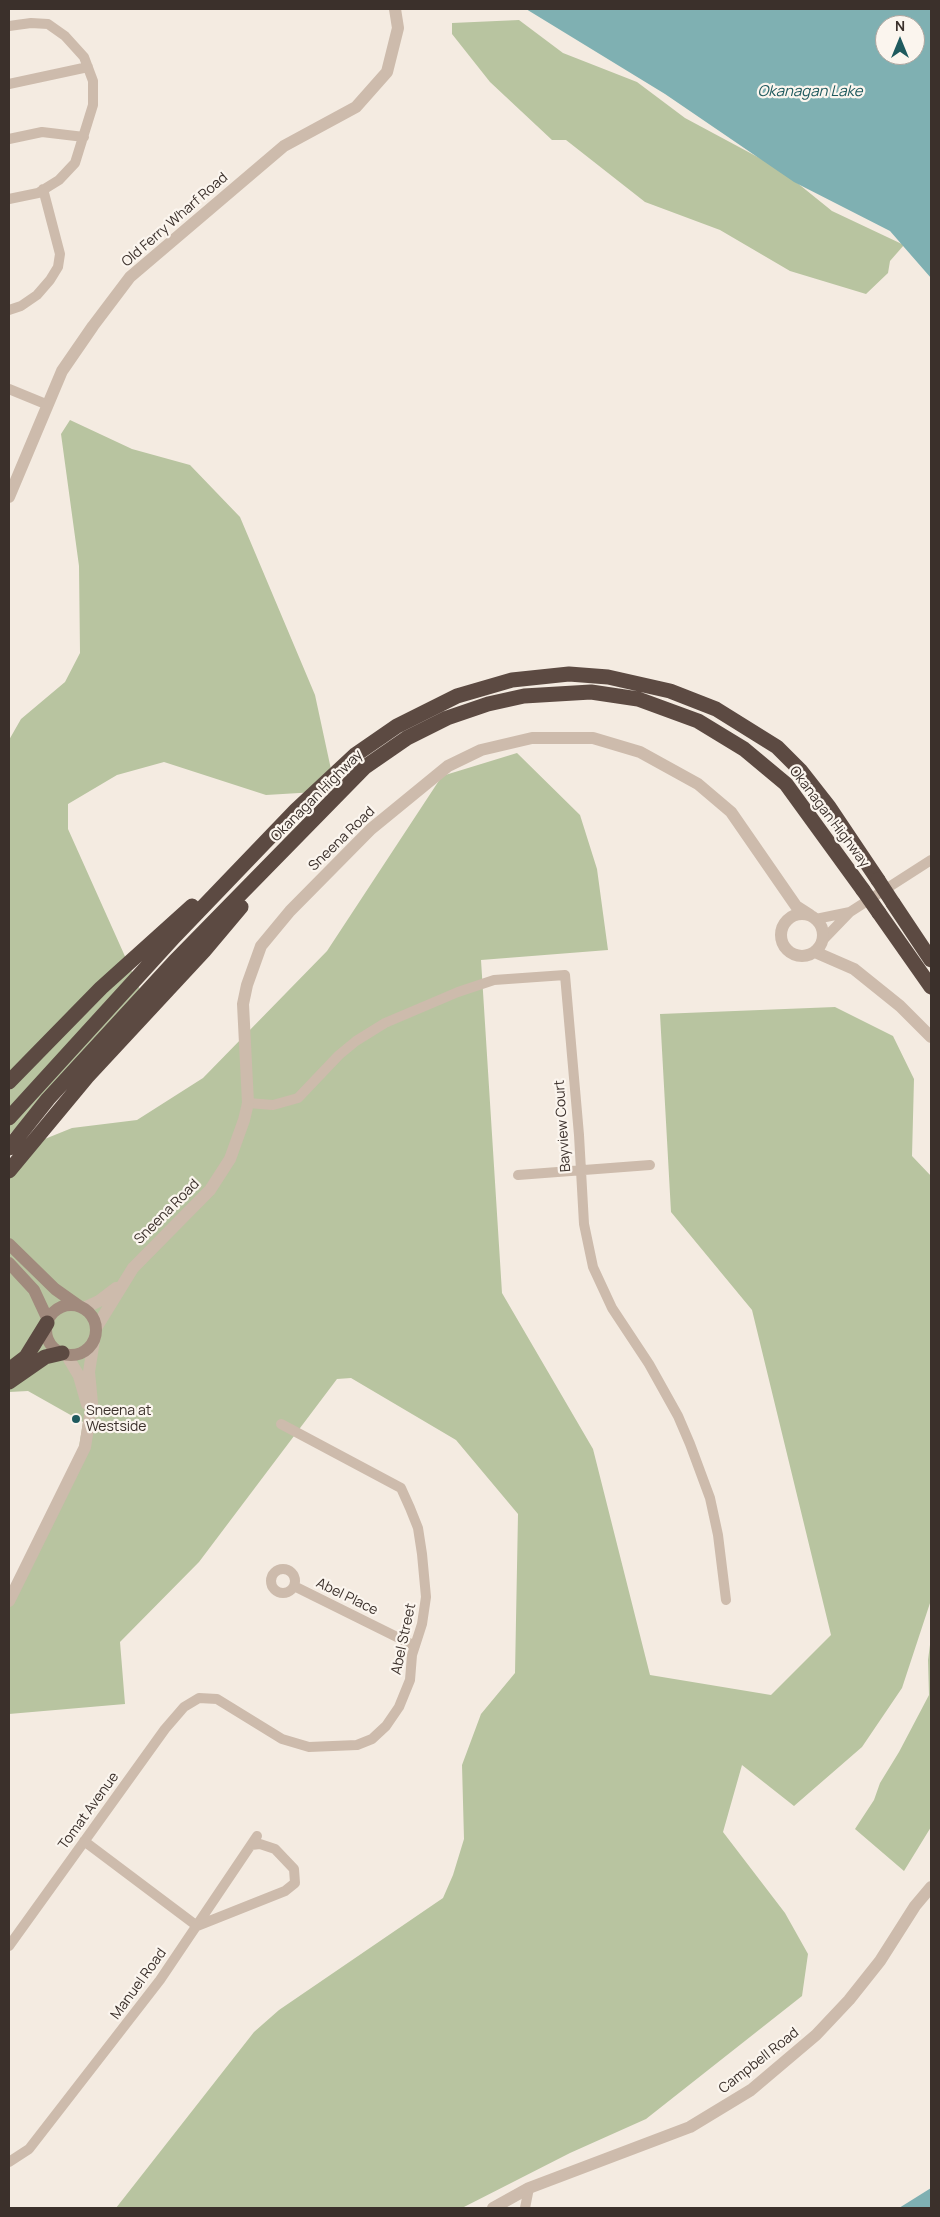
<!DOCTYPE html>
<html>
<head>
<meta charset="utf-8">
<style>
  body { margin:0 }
  #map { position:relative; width:940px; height:2217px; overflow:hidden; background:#f4ebe1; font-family:Manrope,sans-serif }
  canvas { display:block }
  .frame { position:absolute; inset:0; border:10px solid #3b302b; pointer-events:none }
  .north { position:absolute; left:875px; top:15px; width:50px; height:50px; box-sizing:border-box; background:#fbf5ee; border:1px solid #aea6a0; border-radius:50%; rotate:0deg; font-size:14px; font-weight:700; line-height:20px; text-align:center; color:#3b302b }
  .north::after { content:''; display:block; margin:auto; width:18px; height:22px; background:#1f5a5e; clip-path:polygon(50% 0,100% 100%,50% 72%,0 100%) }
</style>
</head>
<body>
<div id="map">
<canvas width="940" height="2217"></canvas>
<div class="frame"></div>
<div class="north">N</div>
</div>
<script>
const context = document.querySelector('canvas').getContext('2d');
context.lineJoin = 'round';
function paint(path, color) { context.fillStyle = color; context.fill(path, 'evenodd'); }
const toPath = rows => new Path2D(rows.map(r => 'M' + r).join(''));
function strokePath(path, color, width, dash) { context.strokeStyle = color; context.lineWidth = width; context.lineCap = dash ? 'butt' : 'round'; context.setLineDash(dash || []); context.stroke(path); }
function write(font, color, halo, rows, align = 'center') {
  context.font = font + ' Manrope,sans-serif'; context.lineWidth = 4.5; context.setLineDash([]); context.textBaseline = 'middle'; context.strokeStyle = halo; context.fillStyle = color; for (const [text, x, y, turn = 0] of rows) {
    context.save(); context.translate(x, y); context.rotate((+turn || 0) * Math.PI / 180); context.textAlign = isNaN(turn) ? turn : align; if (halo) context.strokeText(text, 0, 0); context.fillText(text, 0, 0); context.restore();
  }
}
const green = toPath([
  [519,20,563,53,637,82,685,118,780,169,832,211,904,245,890,261,888,273,866,294,790,271,720,230,645,202,566,140,552,140,490,82,452,34,452,23],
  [70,420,132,449,190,465,240,517,315,695,332,774,316,792,266,795,164,762,117,775,68,804,68,829,145,1001,9,1135,9,740,21,719,65,682,80,653,79,566,61,434],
  [517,753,580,815,597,869,608,950,481,960,502,1293,593,1449,650,1675,771,1695,831,1635,752,1310,671,1212,660,1014,835,1007,893,1036,914,1079,912,1156,931,1176,931,1600,902,1688,862,1747,794,1806,742,1765,723,1832,785,1913,808,1954,802,1996,646,2119,570,2153,462,2208,116,2208,254,2032,279,2010,443,1898,453,1875,464,1839,462,1765,481,1714,515,1673,518,1514,456,1440,351,1378,337,1379,199,1562,120,1642,125,1704,9,1714,9,1601,79,1447,83,1422,28,1391,9,1392,9,1161,20,1149,72,1128,137,1120,203,1078,327,951,442,776],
  [931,1637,931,1827,904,1871,855,1829,874,1800,880,1783,899,1752,929,1695,928,1660]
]);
const water = toPath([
  [526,9,931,9,931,278,890,231,794,182,665,94],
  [885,25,915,25,915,55,885,55],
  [931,2188,931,2208,899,2208]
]);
const minor = toPath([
  [9,26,31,23,48,24,65,36,84,57,93,81,93,105,75,163,59,180,38,193,9,199],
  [9,84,88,67],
  [9,139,42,132,84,137],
  [9,310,21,306,37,295,50,280,58,267,60,254,43,189],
  [9,389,48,405],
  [816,919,850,912],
  [823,940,850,912,931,860],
  [248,1103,273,1105,298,1098,339,1055,356,1041,385,1023,458,992,494,980,565,975,579,1135,584,1224,593,1267,612,1308,649,1364,678,1416,690,1444,710,1498,718,1535,726,1600],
  [518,1175,650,1165],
  '271 1581a12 12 0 1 1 24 0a12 12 0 1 1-24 0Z',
  [294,1586,415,1646],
  [84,1841,197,1926],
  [197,1926,285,1891,295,1883,294,1869,275,1849,260,1844,251,1845],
  [9,1946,165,1729,184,1707,199,1698,217,1699,282,1739,309,1747,357,1745,372,1739,386,1726,399,1707,410,1680,412,1655,422,1624,426,1597,422,1554,418,1528,410,1508,401,1488,281,1424],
  [9,2162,29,2149,160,1980,257,1836],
  [525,2208,529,2188]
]);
const tertiary = toPath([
  [9,497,62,371,93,326,130,277,284,146,356,107,387,72,398,28,395,9],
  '781 935a21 21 0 1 1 42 0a21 21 0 1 1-42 0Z',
  [815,952,854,969,900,1006,931,1037],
  [84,1308,99,1301,116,1288],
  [96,1328,133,1268,210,1190,230,1159,244,1120,248,1103,243,1004,247,985,261,946,290,911,371,829,448,766,481,750,532,738,593,738,640,752,698,784,731,812,796,906,810,915],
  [66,1354,79,1376,87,1404],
  [9,1601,85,1447,92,1403,89,1372,94,1340],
  [493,2208,529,2188,690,2127,751,2090,816,2035,849,2000,880,1961,915,1906,931,1887]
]);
const secondary = toPath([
  [9,1244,55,1289,79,1306],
  [9,1263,34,1290,48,1320],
  '46 1330a25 25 0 1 1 50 0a25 25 0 1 1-50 0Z'
]);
const motorway = toPath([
  [893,903,931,960],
  [879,913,931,987],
  [9,1082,101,988,192,906],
  [9,1118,175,936,296,810,355,755,397,726,457,696,512,680,569,674,608,677,670,691,716,709,777,747,800,770,829,807,878,880],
  [9,1148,48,1099,174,962,365,767,407,738,447,718,488,704,524,696,591,692,638,699,698,721,744,749,786,784,863,890],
  [9,1171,87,1077,204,951,241,907],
  [9,1370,26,1357,47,1323],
  [9,1382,45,1357,62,1353]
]);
const motorwayBridge = toPath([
  [878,880,893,903],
  [863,890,879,913]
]);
const markers = [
  [76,1419,5,"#1f5a5e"]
];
const streetNames = [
  ["Old Ferry Wharf Road",175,220,-41],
  ["Okanagan Highway",317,796,-45],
  ["Okanagan Highway",829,817,53],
  ["Sneena Road",342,839,-44],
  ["Bayview Court",563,1126,-94],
  ["Sneena Road",167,1212,-45],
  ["Abel Place",347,1597,26],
  ["Abel Street",404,1639,-78],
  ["Tomat Avenue",89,1811,-54],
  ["Manuel Road",139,1984,-54],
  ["Campbell Road",759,2061,-38]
];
const poiNames = [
  ["Sneena at",86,1411],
  ["Westside",86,1427]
];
const waterNames = [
  ["Okanagan Lake",810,92]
];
paint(green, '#b8c4a0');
paint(water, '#7fb0b2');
strokePath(minor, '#cdbbac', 10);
strokePath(tertiary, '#cdbbac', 12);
strokePath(secondary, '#a18a7d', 12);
strokePath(motorway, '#5c4a42', 15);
strokePath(motorwayBridge, '#5c4a42', 15);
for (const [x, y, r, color] of markers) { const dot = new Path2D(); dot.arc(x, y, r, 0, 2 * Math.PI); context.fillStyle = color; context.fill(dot); strokePath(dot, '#fbf5ee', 2); }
write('14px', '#3b302b', '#fbf5ee', streetNames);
write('14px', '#3b302b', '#fbf5ee', poiNames, 'left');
write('italic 15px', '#1f5a5e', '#fbf5ee', waterNames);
</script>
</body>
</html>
